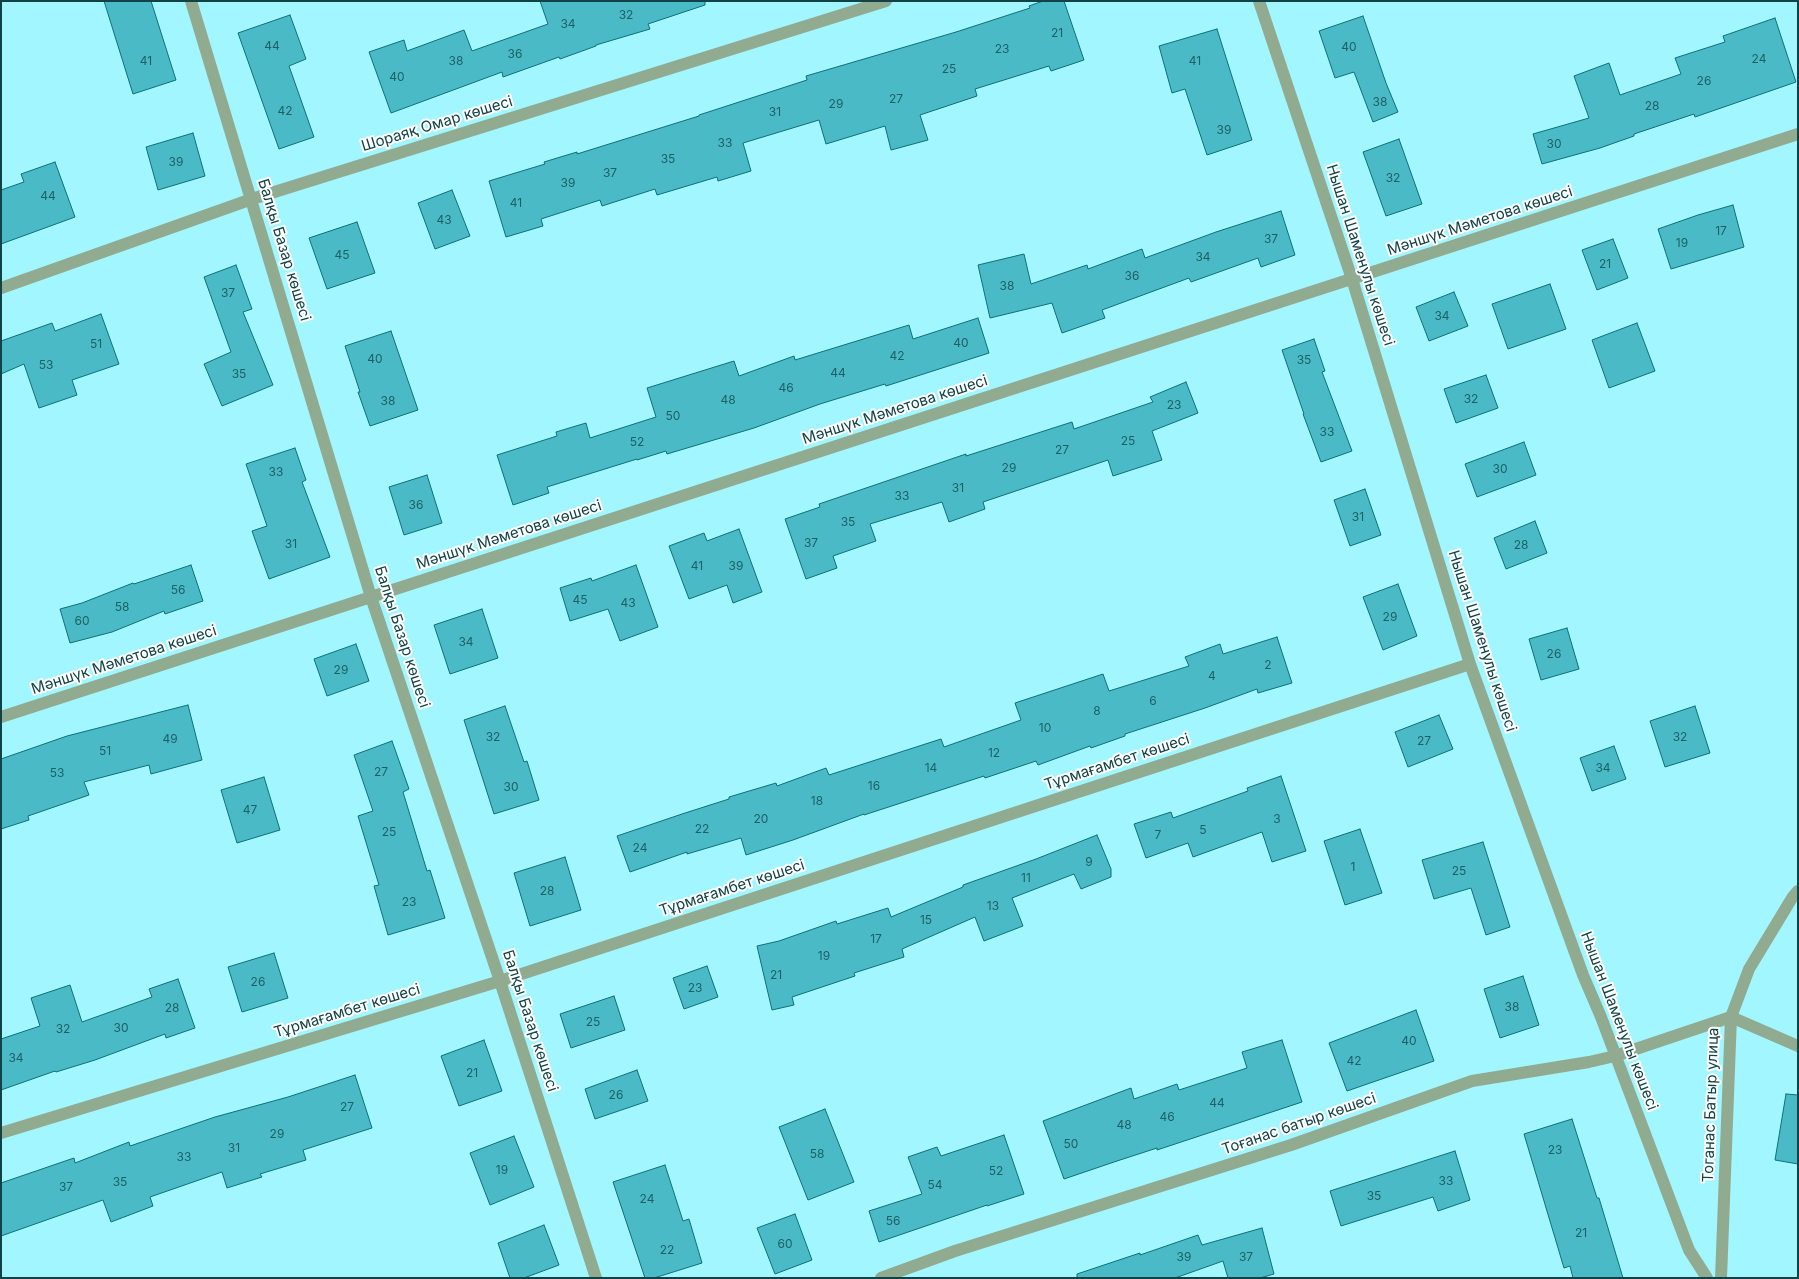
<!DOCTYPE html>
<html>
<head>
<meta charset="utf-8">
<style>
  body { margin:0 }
  #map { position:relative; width:1799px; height:1279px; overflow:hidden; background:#a2f6ff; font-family:Inter,sans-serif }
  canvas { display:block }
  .frame { position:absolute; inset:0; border:2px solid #114246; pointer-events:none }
</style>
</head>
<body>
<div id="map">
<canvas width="1799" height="1279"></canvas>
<div class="frame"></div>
</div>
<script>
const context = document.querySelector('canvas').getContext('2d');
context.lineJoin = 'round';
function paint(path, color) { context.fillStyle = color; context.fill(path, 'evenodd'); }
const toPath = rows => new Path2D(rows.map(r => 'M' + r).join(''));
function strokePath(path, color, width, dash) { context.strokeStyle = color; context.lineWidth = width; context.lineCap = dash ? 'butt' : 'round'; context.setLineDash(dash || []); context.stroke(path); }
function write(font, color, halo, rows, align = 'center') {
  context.font = font + ' Inter,sans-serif'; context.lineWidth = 4; context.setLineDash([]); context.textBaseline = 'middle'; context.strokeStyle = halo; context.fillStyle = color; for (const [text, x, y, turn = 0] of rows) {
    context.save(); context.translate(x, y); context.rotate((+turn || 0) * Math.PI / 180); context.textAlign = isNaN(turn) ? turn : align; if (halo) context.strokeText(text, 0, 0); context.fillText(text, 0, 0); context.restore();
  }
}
const building = toPath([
  [104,1,151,1,176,80,133,94,104,1],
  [540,1,705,1,705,5,648,24,650,29,596,45,596,46,560,59,559,57,503,77,502,72,391,113,369,52,404,40,407,51,464,30,472,51,548,24,540,1],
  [1043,1,1064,1,1084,60,1051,71,1049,66,975,89,977,96,920,115,928,140,891,150,885,126,826,144,819,120,743,143,751,171,718,181,717,177,657,195,655,189,602,206,600,200,541,219,543,226,506,237,489,181,545,164,544,162,577,152,577,154,699,116,699,115,807,80,806,76,956,32,1030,8,1029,6,1043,1],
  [290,15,306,59,289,66,314,137,279,149,238,33,290,15],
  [1363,16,1386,83,1398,112,1373,122,1354,72,1335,78,1319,31,1363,16],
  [1775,18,1796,82,1695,117,1694,114,1634,134,1634,136,1600,148,1542,164,1533,134,1589,118,1574,76,1609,63,1620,95,1681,74,1675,58,1725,42,1723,36,1775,18],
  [1217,29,1252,140,1207,155,1185,89,1172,93,1159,46,1217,29],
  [193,133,205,176,158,190,146,147,193,133],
  [1399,139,1422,204,1386,216,1363,152,1399,139],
  [55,162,75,217,1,244,1,190,24,182,21,174,55,162],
  [452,190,470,236,435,249,418,203,452,190],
  [1733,205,1744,247,1671,269,1658,229,1698,215,1733,205],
  [1281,211,1295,255,1261,267,1258,258,1191,282,1189,278,1102,310,1105,318,1062,333,1052,303,990,318,978,265,1024,254,1031,284,1087,265,1088,269,1142,249,1145,258,1216,232,1281,211],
  [357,222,375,273,327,289,309,238,357,222],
  [1613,239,1628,278,1597,290,1582,250,1613,239],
  [236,265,252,309,243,312,273,385,222,406,204,364,231,352,204,277,236,265],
  [1550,284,1566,329,1508,349,1492,304,1550,284],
  [1454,292,1468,326,1429,341,1416,307,1454,292],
  [101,314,119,364,72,380,77,395,39,408,24,364,1,374,1,341,52,323,55,331,101,314],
  [978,318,989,353,886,386,885,384,820,404,754,428,667,454,666,451,637,460,637,459,547,487,549,493,513,505,497,455,557,436,556,432,586,423,590,438,656,417,647,388,734,361,739,376,794,356,795,360,909,325,913,339,978,318],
  [1637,323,1655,371,1609,388,1592,340,1637,323],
  [391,331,418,410,370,426,358,392,360,392,345,346,391,331],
  [1314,339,1325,371,1322,372,1352,451,1321,462,1303,414,1304,414,1282,350,1314,339],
  [1486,375,1498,408,1456,423,1444,389,1486,375],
  [1186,382,1198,413,1152,431,1162,460,1113,476,1108,460,983,502,985,509,949,522,942,502,870,524,876,541,833,556,837,568,806,579,785,519,820,507,819,504,966,454,966,456,1072,422,1074,429,1153,402,1150,397,1186,382],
  [1524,442,1536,475,1477,497,1465,464,1524,442],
  [295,448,306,480,302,482,330,557,269,579,252,531,267,526,246,464,295,448],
  [427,475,442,523,404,535,389,487,427,475],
  [1365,489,1381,535,1350,546,1334,500,1365,489],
  [1535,521,1547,553,1506,569,1494,538,1535,521],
  [739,529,762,592,733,603,727,585,689,599,669,546,704,533,707,541,739,529],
  [191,565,203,601,165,614,164,611,112,632,70,643,60,609,82,603,133,583,134,584,191,565],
  [636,565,658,627,620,641,608,609,570,621,560,588,591,578,592,581,636,565],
  [1398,584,1417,636,1383,650,1363,597,1398,584],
  [482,609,498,658,450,674,434,625,482,609],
  [1567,628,1579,669,1541,680,1529,639,1567,628],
  [1277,637,1292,683,1258,693,1257,689,1205,708,1125,734,1125,736,1091,748,1090,746,1038,765,1036,761,985,778,984,776,864,815,864,814,793,840,746,855,741,838,687,854,687,852,630,872,617,836,682,814,729,799,729,797,776,783,777,786,826,768,829,775,941,739,944,747,1021,720,1015,703,1103,674,1109,691,1189,666,1185,657,1220,644,1223,654,1277,637],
  [356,644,369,681,327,696,314,659,356,644],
  [188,705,202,760,151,774,149,765,84,782,89,795,28,816,29,820,1,829,1,759,67,736,188,705],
  [505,706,524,762,527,761,539,800,494,814,464,720,505,706],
  [1695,706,1710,753,1665,767,1650,721,1695,706],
  [1439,715,1453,749,1408,767,1395,732,1439,715],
  [392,741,409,789,403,792,427,871,430,870,445,918,388,935,374,886,379,885,358,816,373,811,354,755,392,741],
  [1614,746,1626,779,1592,791,1580,758,1614,746],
  [1281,776,1306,851,1272,862,1262,832,1193,857,1188,843,1146,858,1134,824,1171,812,1173,818,1248,791,1247,788,1281,776],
  [264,777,280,830,237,843,221,790,264,777],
  [1360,829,1382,893,1345,905,1324,841,1360,829],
  [1097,835,1111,869,1111,877,1081,889,1074,874,1012,898,1023,926,984,941,975,917,902,949,904,957,854,973,855,976,792,997,794,1005,772,1010,757,946,779,941,836,921,837,924,888,908,891,917,963,887,963,885,1036,859,1097,835],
  [1483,842,1510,927,1486,935,1471,888,1434,899,1422,860,1483,842],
  [565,857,581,910,530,926,514,873,565,857],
  [274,953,288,998,242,1012,228,967,274,953],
  [707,966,718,997,684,1009,673,978,707,966],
  [1523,976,1539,1025,1500,1038,1484,989,1523,976],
  [178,979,195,1028,166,1038,165,1034,95,1060,56,1072,55,1071,1,1090,1,1039,40,1026,31,998,70,985,82,1022,152,997,149,989,178,979],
  [614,996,625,1030,571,1048,560,1014,614,996],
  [1416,1010,1434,1061,1347,1091,1329,1043,1416,1010],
  [484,1040,502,1091,459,1106,441,1056,484,1040],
  [1282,1040,1302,1102,1157,1150,1157,1148,1117,1161,1064,1179,1043,1121,1131,1088,1134,1099,1177,1084,1179,1090,1247,1068,1242,1052,1282,1040],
  [637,1070,648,1101,595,1119,585,1089,637,1070],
  [355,1075,372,1128,303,1150,306,1160,260,1174,262,1177,227,1188,222,1172,150,1197,153,1206,111,1222,103,1200,1,1236,1,1183,74,1158,75,1163,129,1142,130,1146,215,1117,288,1097,355,1075],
  [1786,1094,1798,1095,1798,1164,1775,1160,1786,1094],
  [825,1109,854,1182,808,1200,779,1127,825,1109],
  [1572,1119,1597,1198,1599,1198,1623,1278,1573,1278,1570,1266,1564,1268,1524,1134,1572,1119],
  [1004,1135,1024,1194,987,1206,987,1205,879,1242,869,1211,922,1194,908,1157,937,1147,941,1156,1004,1135],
  [514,1136,534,1187,490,1205,470,1153,514,1136],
  [1455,1151,1470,1200,1438,1211,1433,1197,1341,1226,1330,1191,1455,1151],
  [665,1165,683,1221,689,1219,702,1263,654,1278,645,1278,613,1182,665,1165],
  [795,1214,812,1260,775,1274,757,1228,795,1214],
  [544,1225,559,1265,524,1278,510,1278,498,1243,544,1225],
  [1262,1228,1274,1274,1260,1278,1228,1278,1223,1261,1175,1278,1077,1278,1077,1274,1140,1253,1140,1255,1198,1235,1202,1245,1262,1228]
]);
const minor = toPath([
  [191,1,371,597,500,981,596,1278],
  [1,288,252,199,886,1],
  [1,717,1798,134],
  [1,1133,500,981,1470,664],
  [881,1278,955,1251,1291,1145,1472,1081,1589,1062,1615,1056,1731,1017,1798,1046]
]);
const tertiary = toPath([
  [1259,1,1352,279,1470,664,1583,975,1601,1017,1689,1250,1707,1278],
  [1721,1278,1731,1017,1749,969,1792,898,1798,891]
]);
const numberNames = [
  ["32",626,15],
  ["34",568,24],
  ["21",1057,33],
  ["44",272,46],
  ["40",1349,47],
  ["23",1002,49],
  ["36",515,54],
  ["24",1759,59],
  ["41",146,61],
  ["38",456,61],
  ["41",1195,61],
  ["25",949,69],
  ["40",397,77],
  ["26",1704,81],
  ["27",896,99],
  ["38",1380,102],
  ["29",836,104],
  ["28",1652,106],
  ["42",285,111],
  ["31",775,112],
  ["39",1224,130],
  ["33",725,143],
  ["30",1554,144],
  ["35",668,159],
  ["39",176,162],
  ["37",610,173],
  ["32",1393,178],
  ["39",568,183],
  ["44",48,196],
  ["41",516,203],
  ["43",444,220],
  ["17",1721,231],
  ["37",1271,239],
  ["19",1682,243],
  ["45",342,255],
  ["34",1203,257],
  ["21",1605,264],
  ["36",1132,276],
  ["38",1007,286],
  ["37",228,293],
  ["34",1442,316],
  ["40",961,343],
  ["51",96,344],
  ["42",897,356],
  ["40",375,359],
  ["35",1304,360],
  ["53",46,365],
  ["44",838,373],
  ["35",239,374],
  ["46",786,388],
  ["32",1471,399],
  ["48",728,400],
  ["38",388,401],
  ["23",1174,405],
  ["50",673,416],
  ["33",1327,432],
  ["25",1128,441],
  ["52",637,442],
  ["27",1062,450],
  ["29",1009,468],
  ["30",1500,469],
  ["33",276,472],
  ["31",958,488],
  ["33",902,496],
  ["36",416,505],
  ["31",1358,517],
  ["35",848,522],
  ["37",811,543],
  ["31",291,544],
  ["28",1521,545],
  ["41",697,566],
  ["39",736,566],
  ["56",178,590],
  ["45",580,600],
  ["43",628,603],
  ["58",122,607],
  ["29",1390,617],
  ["60",82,621],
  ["34",466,642],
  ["26",1554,654],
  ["2",1268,665],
  ["29",341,670],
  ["4",1212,676],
  ["6",1153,701],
  ["8",1097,711],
  ["10",1045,728],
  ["32",493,737],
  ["32",1680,737],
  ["49",170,739],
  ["27",1424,741],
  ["51",105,751],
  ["12",994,753],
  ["14",931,768],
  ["34",1603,768],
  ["27",381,772],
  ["53",57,773],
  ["16",874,786],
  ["30",511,787],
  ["18",817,801],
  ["47",250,810],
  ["20",761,819],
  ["3",1277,819],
  ["22",702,829],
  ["5",1203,830],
  ["25",389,832],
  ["7",1158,835],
  ["24",640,848],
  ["9",1089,862],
  ["1",1353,867],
  ["25",1459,871],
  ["11",1026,878],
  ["28",547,891],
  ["23",409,902],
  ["13",993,906],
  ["15",926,920],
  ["17",876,939],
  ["19",824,956],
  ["21",776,975],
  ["26",258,982],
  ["23",695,988],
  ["38",1512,1007],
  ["28",172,1008],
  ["25",593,1022],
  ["30",121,1028],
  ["32",63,1029],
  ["40",1409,1041],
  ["34",16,1058],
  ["42",1354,1061],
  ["21",472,1073],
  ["26",616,1095],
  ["44",1217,1103],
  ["27",347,1107],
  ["46",1167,1117],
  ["48",1124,1125],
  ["29",277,1134],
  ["50",1071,1144],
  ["31",234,1148],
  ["23",1555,1150],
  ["58",817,1154],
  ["33",184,1157],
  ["19",502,1170],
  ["52",996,1171],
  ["33",1446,1181],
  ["35",120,1182],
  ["54",935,1185],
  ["37",66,1187],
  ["35",1374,1196],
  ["24",647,1199],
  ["56",893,1221],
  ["21",1581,1233],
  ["60",785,1244],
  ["22",667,1250],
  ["39",1184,1257],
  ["37",1246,1257]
];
const streetNames = [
  ["Шораяқ Омар көшесі",437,124,-17],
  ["Мәншүк Мәметова көшесі",1480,221,-18],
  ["Балқы Базар көшесі",284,250,73],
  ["Нышан Шаменулы көшесі",1360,255,72],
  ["Мәншүк Мәметова көшесі",895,410,-18],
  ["Мәншүк Мәметова көшесі",509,535,-18],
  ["Балқы Базар көшесі",402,637,72],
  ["Нышан Шаменулы көшесі",1482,641,72],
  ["Мәншүк Мәметова көшесі",124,660,-18],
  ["Тұрмағамбет көшесі",1117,762,-18],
  ["Тұрмағамбет көшесі",732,888,-18],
  ["Тұрмағамбет көшесі",347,1011,-17],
  ["Балқы Базар көшесі",530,1021,72],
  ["Нышан Шаменулы көшесі",1619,1021,69],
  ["Тоганас Батыр улица",1711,1105,-88],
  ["Тоғанас батыр көшесі",1299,1124,-19]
];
paint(building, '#49bac6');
strokePath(building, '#0d7078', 1);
strokePath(minor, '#91ab91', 12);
strokePath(tertiary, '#91ab91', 12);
write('12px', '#1f6066', null, numberNames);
write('15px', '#114246', '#fff', streetNames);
</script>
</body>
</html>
